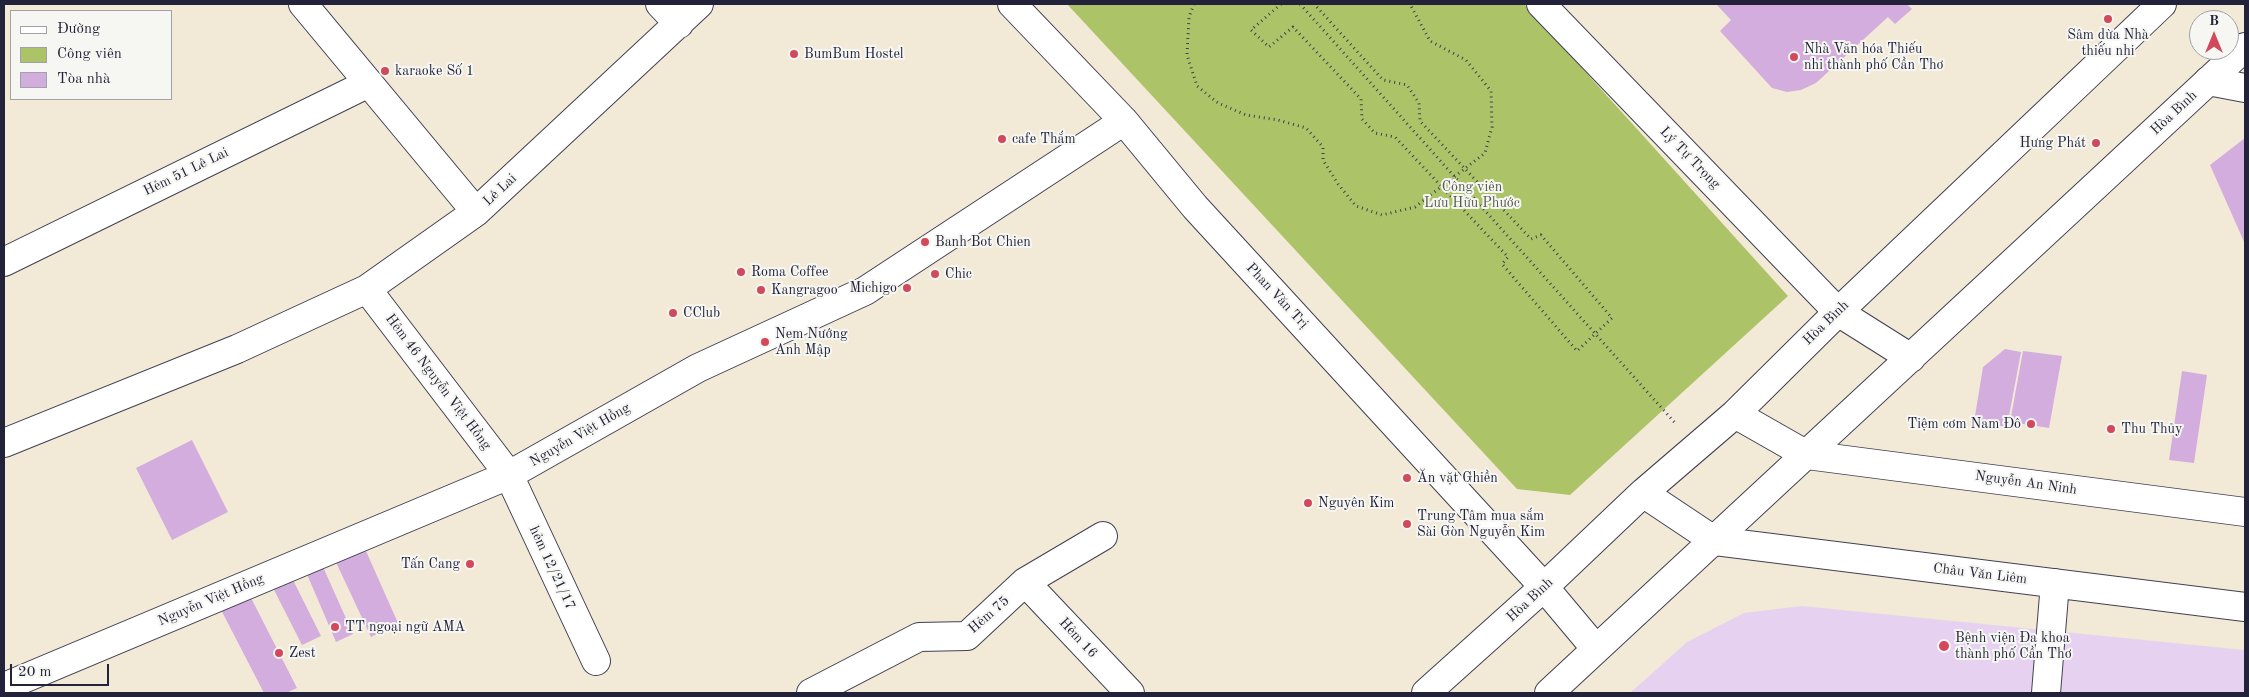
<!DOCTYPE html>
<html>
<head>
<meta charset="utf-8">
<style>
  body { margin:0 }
  #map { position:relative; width:2249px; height:697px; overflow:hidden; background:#f2ead7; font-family:"Old Standard TT",serif }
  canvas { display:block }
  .frame { position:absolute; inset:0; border:5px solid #22223b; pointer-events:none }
  .legend { position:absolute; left:10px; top:10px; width:162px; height:90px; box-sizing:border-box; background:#f6f6f2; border:1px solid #a1a1a9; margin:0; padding:6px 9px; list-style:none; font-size:15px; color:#22223b }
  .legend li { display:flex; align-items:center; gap:10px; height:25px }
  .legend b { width:25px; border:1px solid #a1a1a9 }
  .north { position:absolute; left:2189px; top:10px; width:50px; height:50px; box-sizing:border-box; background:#f6f6f2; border:1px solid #a1a1a9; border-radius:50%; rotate:0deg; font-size:14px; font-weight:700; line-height:20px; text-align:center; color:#22223b }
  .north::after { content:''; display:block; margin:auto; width:18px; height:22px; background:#d1495b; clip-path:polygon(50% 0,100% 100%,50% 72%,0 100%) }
  .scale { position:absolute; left:10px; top:664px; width:99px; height:22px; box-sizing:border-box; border:2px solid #22223b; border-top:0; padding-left:6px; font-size:15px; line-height:18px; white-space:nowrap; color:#22223b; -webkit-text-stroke:4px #f6f6f2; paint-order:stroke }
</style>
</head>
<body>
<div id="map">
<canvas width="2249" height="697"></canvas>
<div class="frame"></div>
<ul class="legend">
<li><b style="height:6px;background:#fff"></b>Đường</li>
<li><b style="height:14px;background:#adc368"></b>Công viên</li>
<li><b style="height:14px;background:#d3adde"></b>Tòa nhà</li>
</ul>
<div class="north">B</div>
<div class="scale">20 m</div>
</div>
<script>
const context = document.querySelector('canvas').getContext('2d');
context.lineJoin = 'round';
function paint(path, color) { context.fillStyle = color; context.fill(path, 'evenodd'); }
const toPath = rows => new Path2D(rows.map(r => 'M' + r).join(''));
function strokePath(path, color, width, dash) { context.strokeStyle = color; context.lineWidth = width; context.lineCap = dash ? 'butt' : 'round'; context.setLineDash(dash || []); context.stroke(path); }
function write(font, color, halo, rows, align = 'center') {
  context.font = font + ' "Old Standard TT",serif'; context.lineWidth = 4; context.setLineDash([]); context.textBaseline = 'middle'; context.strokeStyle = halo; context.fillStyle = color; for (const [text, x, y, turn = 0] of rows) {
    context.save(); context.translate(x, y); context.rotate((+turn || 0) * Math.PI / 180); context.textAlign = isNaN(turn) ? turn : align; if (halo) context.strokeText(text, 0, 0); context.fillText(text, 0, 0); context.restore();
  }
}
const built = toPath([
  [1802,606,2245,650,2245,693,1630,693,1687,642,1744,613]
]);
const green = toPath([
  [1067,4,1524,4,1788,296,1570,495,1517,489]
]);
const building = toPath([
  [1716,4,1907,4,1912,9,1895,24,1888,17,1816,83,1801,90,1787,92,1772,88,1720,31,1731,20],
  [2245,138,2245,244,2210,165],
  [2005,349,2021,352,2007,427,1974,422,1983,367],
  [2023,351,2062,356,2049,428,2010,422],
  [2182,371,2207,375,2194,463,2169,460],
  [192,440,228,512,172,540,136,468],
  [366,551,398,623,371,637,334,558],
  [319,558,353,634,336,642,303,565],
  [288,570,321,636,302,645,269,580],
  [247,590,297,688,286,693,264,693,218,604]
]);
const path = toPath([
  [1194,4,1189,17,1187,55,1197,86,1218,103,1246,115,1278,120,1306,128,1323,147,1323,160,1338,184,1356,206,1382,215,1415,207,1485,153,1492,127,1491,91,1466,60,1430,41,1410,4],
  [1281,4,1251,30,1269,47,1293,27,1361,99,1362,119,1375,133,1395,137,1508,257,1502,264,1577,351,1612,318,1541,235,1531,239,1420,121,1419,103,1407,85,1383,80,1316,6,1318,4],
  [1300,4,1676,424]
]);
const minor = toPath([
  [303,4,476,212],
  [660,4,679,24],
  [1012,4,1124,121,1195,207,1544,587],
  [1541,4,1838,312],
  [2208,81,2245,88],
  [4,262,369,83],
  [367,289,509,475,596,661],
  [4,443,237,349,367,289,476,212,699,4],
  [1807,455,2245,512],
  [1715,541,2245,607],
  [1025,582,1130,693],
  [4,687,509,475,698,368,865,291,1124,121],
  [811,693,919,637,967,636,1025,582,1103,536],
  [2046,693,2055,583]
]);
const major = toPath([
  [1838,312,1911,358],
  [1735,414,1807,455],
  [1643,493,1715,541],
  [1544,587,1596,649],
  [1426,693,1544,587,1643,493,1735,414,1838,312,2162,4],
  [1549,693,2245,47]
]);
const markers = [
  [2108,19,5,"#d1495b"],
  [794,54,5,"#d1495b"],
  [1794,57,5,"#d1495b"],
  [385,71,5,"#d1495b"],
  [1002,139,5,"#d1495b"],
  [2096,143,5,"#d1495b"],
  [925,242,5,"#d1495b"],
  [741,272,5,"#d1495b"],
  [935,274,5,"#d1495b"],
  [907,288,5,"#d1495b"],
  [761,290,5,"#d1495b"],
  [673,313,5,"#d1495b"],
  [765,342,5,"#d1495b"],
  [2031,424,5,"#d1495b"],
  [2111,429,5,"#d1495b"],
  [1407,478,5,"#d1495b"],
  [1308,503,5,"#d1495b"],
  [1407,524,5,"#d1495b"],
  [470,564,5,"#d1495b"],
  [335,627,5,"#d1495b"],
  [1944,646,6,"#d1495b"],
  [279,653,5,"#d1495b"]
];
const poiNames = [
  ["Sâm dừa Nhà",2108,35,"center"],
  ["thiếu nhi",2108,51,"center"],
  ["Nhà Văn hóa Thiếu",1804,49],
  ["nhi thành phố Cần Thơ",1804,65],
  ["BumBum Hostel",804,54],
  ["karaoke Số 1",395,71],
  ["cafe Thắm",1012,139],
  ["Hưng Phát",2086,143,"right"],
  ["Banh Bot Chien",935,242],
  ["Roma Coffee",751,272],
  ["Chic",945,274],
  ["Michigo",897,288,"right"],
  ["Kangragoo",771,290],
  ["CClub",683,313],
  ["Nem Nướng",775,334],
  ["Anh Mập",775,350],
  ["Tiệm cơm Nam Đô",2021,424,"right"],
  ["Thu Thủy",2121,429],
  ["Ăn vặt Ghiền",1417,478],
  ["Nguyên Kim",1318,503],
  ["Trung Tâm mua sắm",1417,516],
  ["Sài Gòn Nguyễn Kim",1417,532],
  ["Tấn Cang",460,564,"right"],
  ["TT ngoại ngữ AMA",345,627],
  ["Bệnh viện Đa khoa",1955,638],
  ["thành phố Cần Thơ",1955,654],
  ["Zest",289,653]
];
const streetNames = [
  ["Hòa Bình",2174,113,-43],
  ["Lý Tự Trọng",1690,158,46],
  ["Hẻm 51 Lê Lai",186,172,-26],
  ["Lê Lai",500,190,-43],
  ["Phan Văn Trị",1277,296,47],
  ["Hòa Bình",1826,323,-44],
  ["Hẻm 46 Nguyễn Việt Hồng",438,382,53],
  ["Nguyễn Việt Hồng",580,435,-30],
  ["Nguyễn An Ninh",2026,483,8],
  ["hẻm 12/21/17",552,568,65],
  ["Châu Văn Liêm",1980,574,7],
  ["Nguyễn Việt Hồng",211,600,-23],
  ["Hòa Bình",1530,600,-43],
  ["Hẻm 75",989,615,-41],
  ["Hẻm 16",1078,638,47]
];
const parkNames = [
  ["Công viên",1472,187],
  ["Lưu Hữu Phước",1472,203]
];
paint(built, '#e6d2f0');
paint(green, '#adc368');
paint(building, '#d3adde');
strokePath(minor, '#414052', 30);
strokePath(major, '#414052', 30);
strokePath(path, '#414052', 3, [1, 4]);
strokePath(minor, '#fff', 28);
strokePath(major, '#fff', 28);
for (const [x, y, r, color] of markers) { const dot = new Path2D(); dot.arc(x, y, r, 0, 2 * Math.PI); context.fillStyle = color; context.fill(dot); strokePath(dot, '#f6f6f2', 2); }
write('14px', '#22223b', '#f6f6f2', poiNames, 'left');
write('14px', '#22223b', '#f6f6f2', streetNames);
write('14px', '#535a4b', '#f6f6f2', parkNames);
</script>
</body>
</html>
